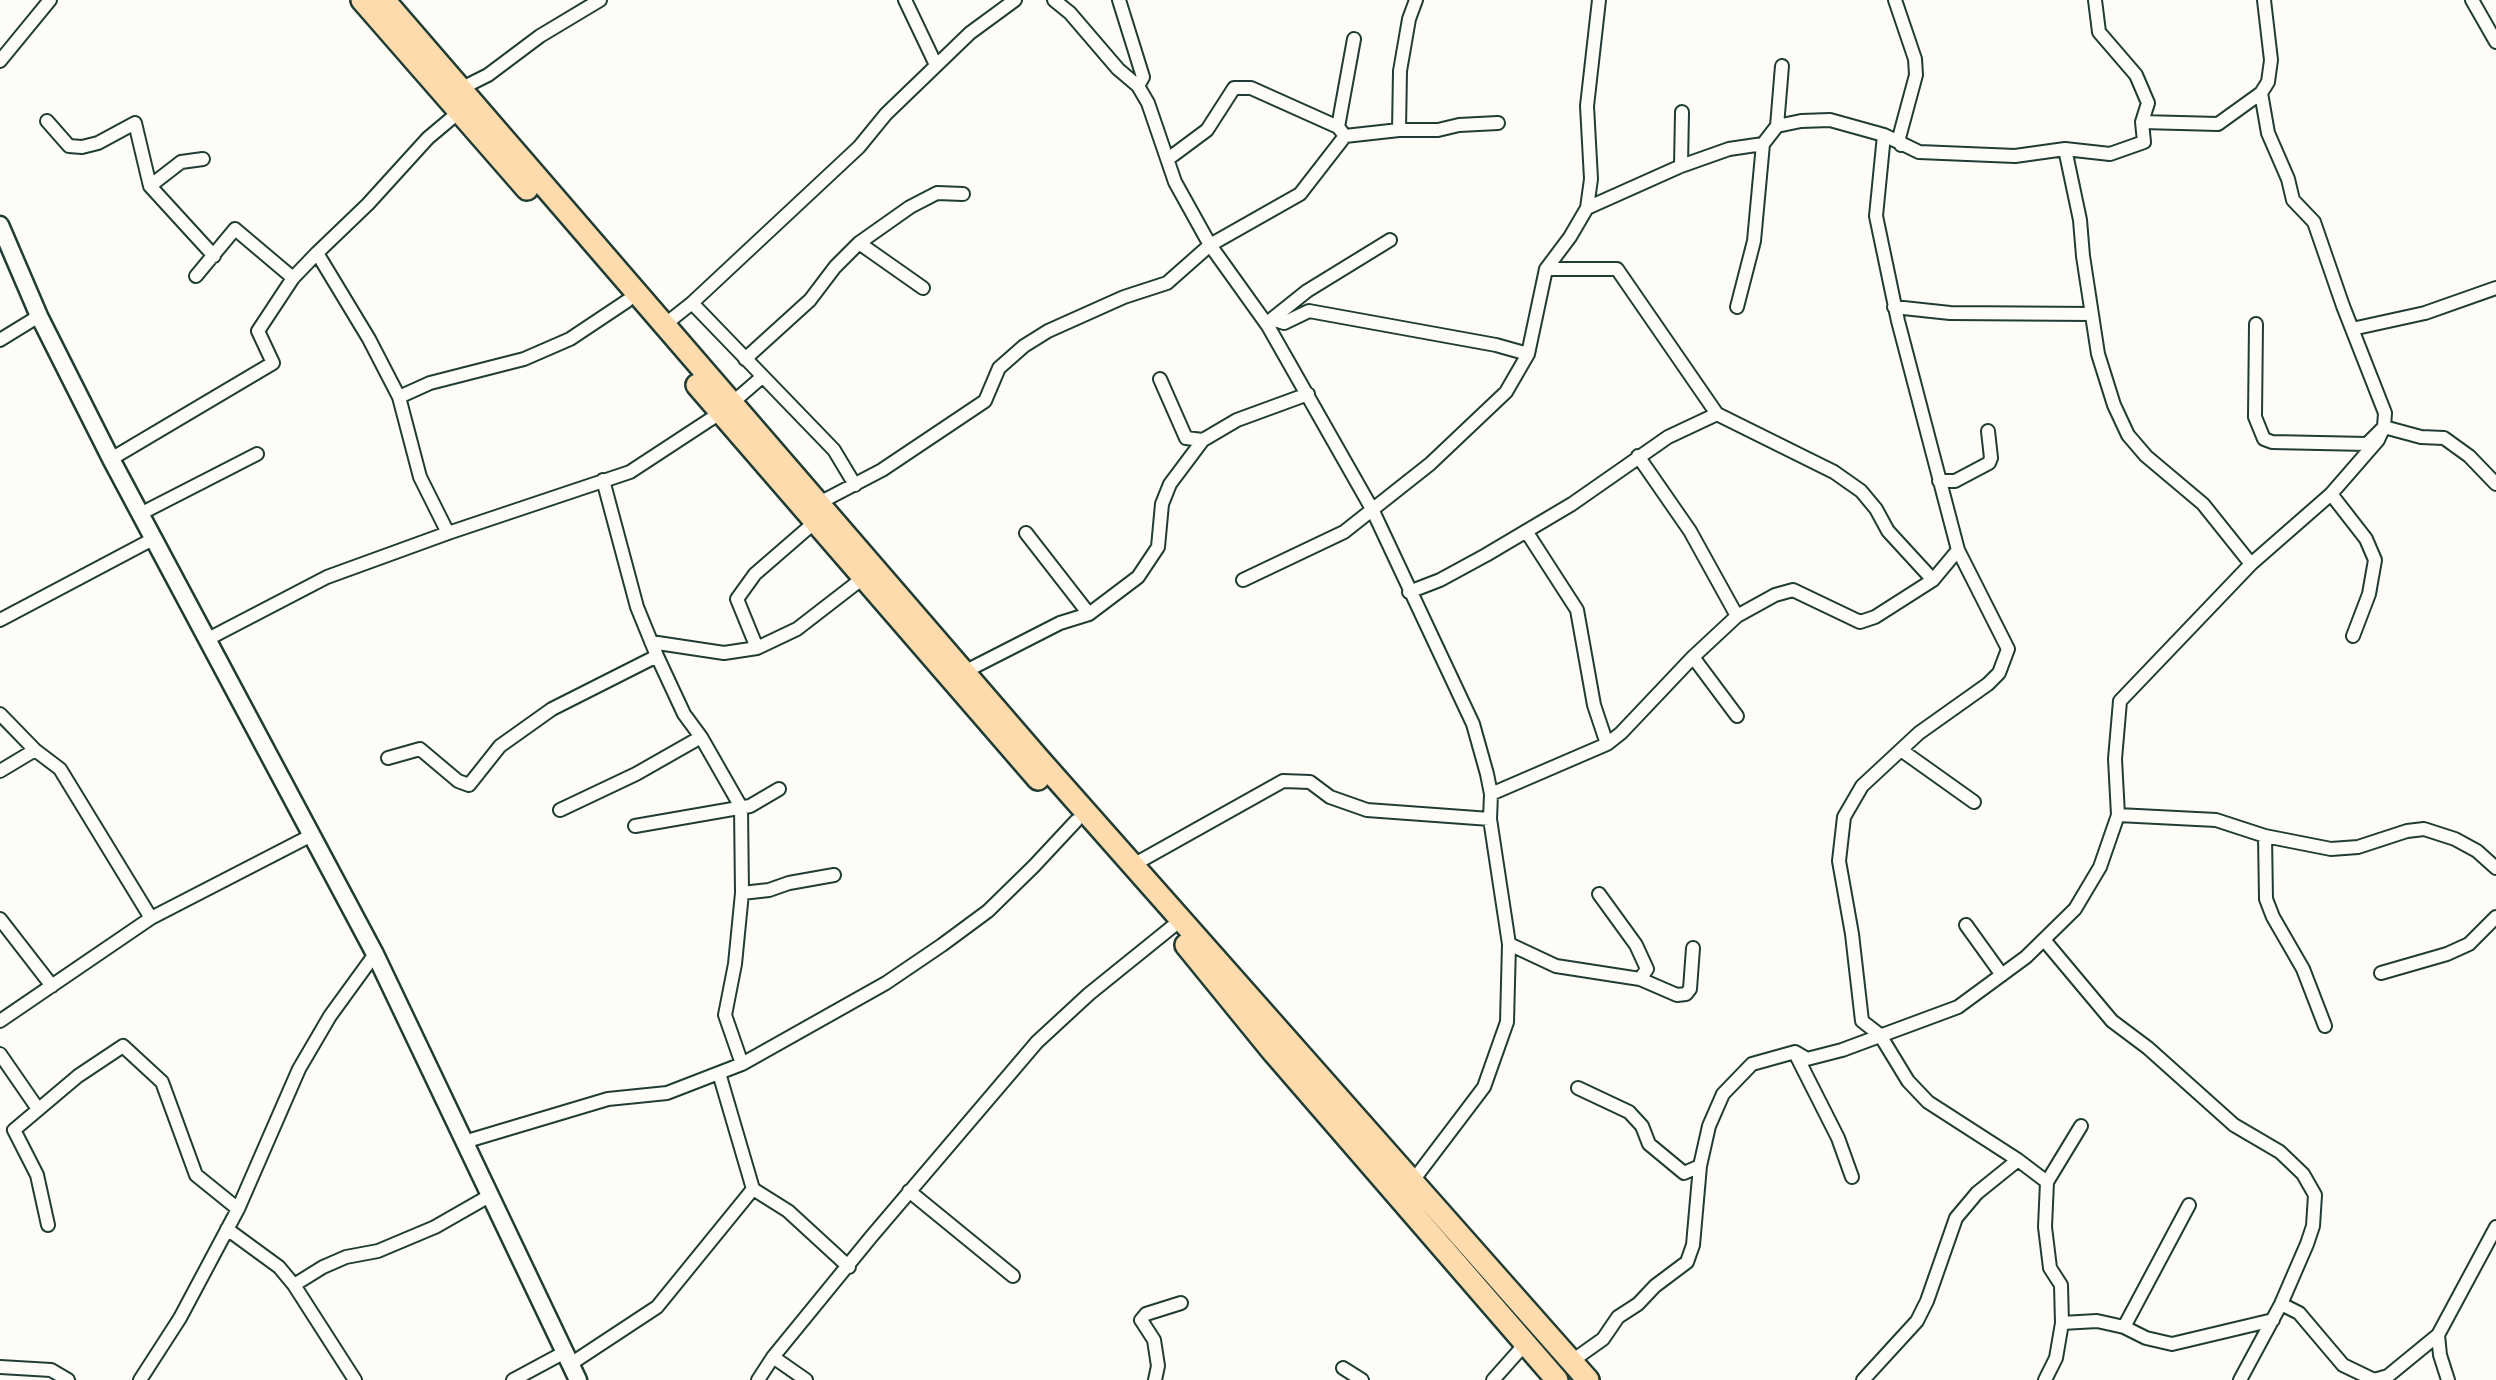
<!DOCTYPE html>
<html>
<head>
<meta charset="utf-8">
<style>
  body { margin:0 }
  canvas { display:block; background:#fdfcf7 }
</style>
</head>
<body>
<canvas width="2496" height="1380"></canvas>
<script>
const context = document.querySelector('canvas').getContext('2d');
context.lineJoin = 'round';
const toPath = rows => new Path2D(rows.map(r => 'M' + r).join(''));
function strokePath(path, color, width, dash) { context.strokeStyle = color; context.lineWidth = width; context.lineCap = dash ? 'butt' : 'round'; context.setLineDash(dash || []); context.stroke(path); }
const street = toPath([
  [905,0,936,65],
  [1054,0,1070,13,1118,69,1138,86],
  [1119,0,1143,77,1138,86,1148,103,1175,182,1210,245,1268,326,1372,509,1473,724,1487,774,1491,794,1490,819,1509,944,1507,1022,1484,1087,1412,1182],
  [1895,0,1915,59,1916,75,1899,138,1901,145],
  [2095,0,2099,32,2136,75,2148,103,2142,122],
  [2472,0,2496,42],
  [0,61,50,0],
  [460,89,488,75,540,36,600,0],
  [47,121,69,146,82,147,98,143,135,123,150,186,214,256],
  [1777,126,1782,66],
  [1399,130,1438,130,1459,125,1498,123],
  [1342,132,1338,127,1354,39],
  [1884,135,1876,216,1898,321,1958,550,2008,649,1999,673,1988,684,1919,733,1862,786,1844,817,1839,861,1852,934,1862,1021,1880,1035,1908,1081,1928,1102,2018,1160,2047,1182,2045,1227,2050,1268,2061,1285,2062,1323,2056,1358,2045,1380],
  [2065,149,2080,220,2083,256,2098,354,2114,405,2128,435,2146,456,2203,504,2251,564],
  [1168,159,1207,130,1234,88,1251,88,1338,127],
  [1681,166,1682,112],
  [150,186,181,162,203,159],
  [1587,208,1681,166,1729,149,1763,144,1777,126,1801,121,1830,120,1884,135,1919,152,2015,156,2065,149,2110,154,2144,142,2142,122,2218,124,2261,93,2268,82,2271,60,2264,0],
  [859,243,923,288],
  [1546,269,1617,269,1717,414,1834,472,1861,491,1876,509,1888,531,1933,580],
  [196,276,235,229,293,278],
  [692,303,834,450,855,485],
  [1737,307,1754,241,1763,144],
  [1894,307,1950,313,2092,314],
  [1272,319,1307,291,1390,240],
  [2256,324,2255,417,2264,439,2272,442,2367,444,2384,427,2421,437,2444,438,2469,456,2496,484],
  [663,326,692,303,859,147,886,114,970,33,1015,0],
  [1268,326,1272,319,1284,323,1309,311,1496,345,1528,354],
  [2352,329,2425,313,2496,288],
  [0,340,39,316],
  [745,359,810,300,835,267,859,243,910,207,937,193,963,194],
  [1160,379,1186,438,1203,440],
  [399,397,369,339,317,253,368,204,428,138,459,112],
  [732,403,762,377],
  [1638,456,1690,531,1737,616],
  [111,459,273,363,258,331,293,278,317,253],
  [603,480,637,607,657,656,684,714,701,737,741,807,742,893,735,964,725,1015,742,1064,886,983,942,945,988,911,1034,866,1076,821],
  [1939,481,1955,481,1989,463,1991,458,1988,431],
  [2331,494,2366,539,2375,560,2369,594,2353,636],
  [819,503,882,470,985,401,999,368,1024,346,1048,331,1124,297,1167,283,1210,245,1300,194,1345,136,1399,130,1400,71,1409,19,1416,0],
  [140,514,257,454],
  [815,522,755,574,737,599,757,648,797,629,863,578],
  [1526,531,1577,610,1594,705,1607,744],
  [448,533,420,477,399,397,430,383,524,359,570,339,627,301],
  [1026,533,1089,614],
  [1243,580,1344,532,1430,464,1506,392,1528,354,1546,269,1570,237,1587,208,1591,179,1587,106,1599,0],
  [1409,592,1440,580,1486,555,1572,504,1668,437,1717,414],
  [0,620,153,539],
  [206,640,327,577,448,533,630,472,720,413],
  [651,642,724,653,757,648],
  [1693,657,1737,716],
  [964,672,1060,623,1089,614,1138,577,1158,547,1162,504,1170,484,1203,440,1237,420,1308,394],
  [0,714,35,750,60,769,151,918],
  [1901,750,1974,802],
  [388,758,420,749,458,781,469,785,500,746,552,709,657,656],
  [0,771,35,750],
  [1491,794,1607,744,1621,733,1693,657,1737,616,1775,595,1793,590,1860,622,1875,617,1933,580,1958,550],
  [560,810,636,774,701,737],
  [2118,815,2216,820,2265,836,2331,849,2358,847,2407,831,2424,829,2455,839,2477,851,2496,868],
  [635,826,750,806,779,789],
  [2265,836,2266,899,2273,917,2303,969,2325,1026],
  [1133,865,1283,781,1310,782,1330,797,1367,810,1490,819],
  [742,893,769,890,789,883,834,875],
  [0,919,52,986],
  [1966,925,2002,975],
  [2045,941,2112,1021,2148,1048,2234,1125,2280,1152,2303,1174,2315,1195,2313,1226,2307,1244,2281,1304,2240,1380],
  [1509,944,1556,966,1640,979,1647,969,1636,945,1599,894],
  [2381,973,2447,954,2469,944,2496,917],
  [1640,979,1677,995,1686,994,1690,989,1693,948],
  [0,1021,151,918,310,836],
  [1795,1053,1838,1138,1852,1177],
  [0,1054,38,1109],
  [719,1073,753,1189,788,1211,849,1267],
  [1578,1088,1629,1112,1642,1126,1649,1144,1684,1173,1700,1166],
  [464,1142,608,1099,667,1093,742,1064],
  [2047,1182,2081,1126],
  [909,1191,1013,1276],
  [48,1225,37,1175,14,1130,78,1076,123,1046,162,1082,196,1175,238,1209],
  [227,1229,279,1267,294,1285,355,1380],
  [294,1285,323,1267,346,1257,378,1251,435,1227,491,1195],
  [2281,1304,2299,1313,2343,1365,2374,1380,2388,1376,2438,1335],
  [2062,1323,2097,1321,2124,1327,2146,1338,2172,1344,2273,1320],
  [2124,1327,2189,1205],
  [773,1357,806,1380],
  [1572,1361,1603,1339,1618,1317,1638,1304,1655,1286,1687,1262,1693,1245,1700,1166,1709,1126,1723,1094,1752,1064,1795,1052,1807,1059,1842,1050,1958,1007,2026,957,2075,909,2100,867,2118,815,2115,759,2120,701,2251,564,2331,494,2378,440,2384,427,2385,413,2343,306,2314,222,2293,200,2288,179,2268,133,2261,93],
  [569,1365,657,1307,753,1189],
  [0,1367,51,1370,68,1380],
  [1343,1368,1362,1380],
  [140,1380,180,1318,238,1209,299,1069,330,1016,375,954],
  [513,1380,565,1352],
  [758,1380,773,1357,871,1237,1037,1042,1089,994,1172,927],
  [1155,1380,1158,1366,1154,1340,1141,1320,1146,1314,1181,1303],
  [1493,1380,1525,1344],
  [1863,1380,1917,1321,1927,1301,1956,1218,1977,1193,2018,1160],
  [2448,1380,2440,1355,2438,1335,2496,1227]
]);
const secondary = toPath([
  [0,225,39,316,111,459,375,954,578,1380]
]);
const highway = toPath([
  [362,0,527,189],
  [384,0,1039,759,1588,1380],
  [697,385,1038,779],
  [1186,945,1274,1053,1557,1380]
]);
strokePath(street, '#1f3d34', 16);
strokePath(secondary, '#1f3d34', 21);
strokePath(highway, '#1f3d34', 26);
strokePath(street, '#fdfcf7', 12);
strokePath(secondary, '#fdfcf7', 16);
strokePath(highway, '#fedbac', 21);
</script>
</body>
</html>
